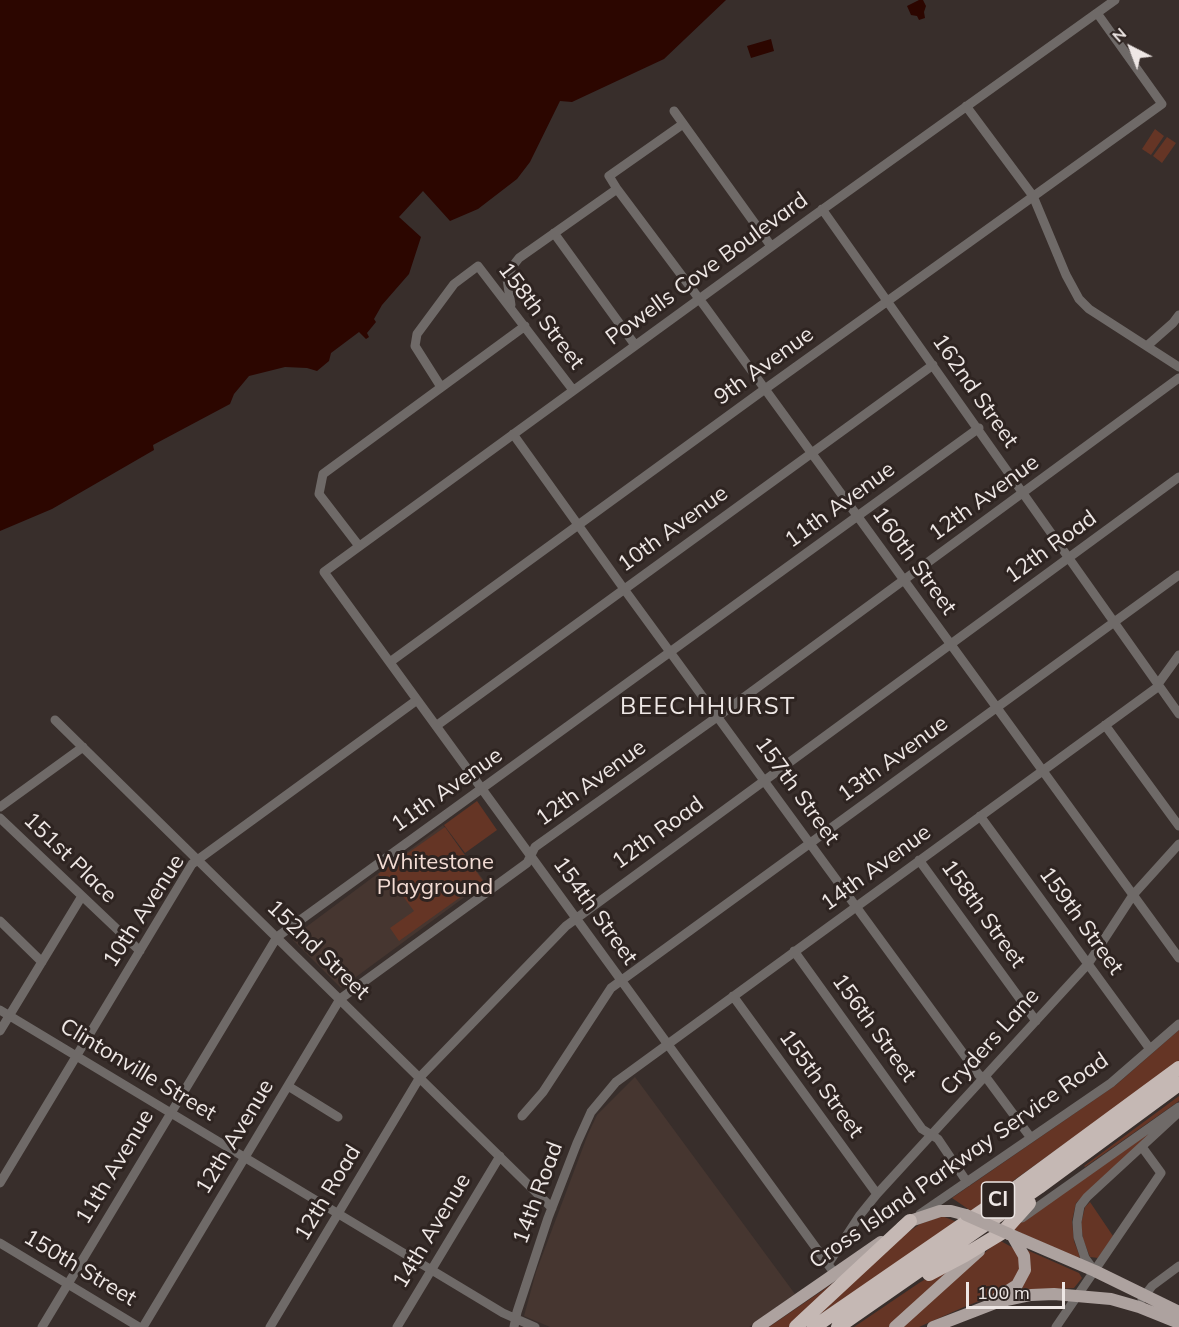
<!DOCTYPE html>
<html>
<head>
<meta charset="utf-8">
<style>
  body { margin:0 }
  #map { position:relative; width:1179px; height:1327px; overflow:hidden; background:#382e2b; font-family:Mulish,sans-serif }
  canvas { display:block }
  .north { position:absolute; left:1101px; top:18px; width:60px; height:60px; -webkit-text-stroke:4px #2e2421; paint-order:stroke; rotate:318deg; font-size:16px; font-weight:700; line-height:24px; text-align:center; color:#eee7e5 }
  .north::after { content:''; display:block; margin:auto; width:21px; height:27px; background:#eee7e5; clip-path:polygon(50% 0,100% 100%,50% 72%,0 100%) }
  .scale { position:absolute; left:966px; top:1282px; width:99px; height:27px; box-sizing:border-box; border:3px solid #eee7e5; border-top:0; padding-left:8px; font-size:18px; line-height:21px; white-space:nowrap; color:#eee7e5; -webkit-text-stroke:4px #2e2421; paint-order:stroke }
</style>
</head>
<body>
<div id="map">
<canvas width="1179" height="1327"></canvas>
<div class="north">N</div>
<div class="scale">100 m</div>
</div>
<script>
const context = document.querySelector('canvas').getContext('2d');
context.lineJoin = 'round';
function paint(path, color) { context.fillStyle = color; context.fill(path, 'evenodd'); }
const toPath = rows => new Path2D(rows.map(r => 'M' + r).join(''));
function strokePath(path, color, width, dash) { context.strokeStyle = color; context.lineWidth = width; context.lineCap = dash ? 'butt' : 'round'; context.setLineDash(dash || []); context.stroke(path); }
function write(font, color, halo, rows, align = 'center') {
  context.font = font + ' Mulish,sans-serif'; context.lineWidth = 6; context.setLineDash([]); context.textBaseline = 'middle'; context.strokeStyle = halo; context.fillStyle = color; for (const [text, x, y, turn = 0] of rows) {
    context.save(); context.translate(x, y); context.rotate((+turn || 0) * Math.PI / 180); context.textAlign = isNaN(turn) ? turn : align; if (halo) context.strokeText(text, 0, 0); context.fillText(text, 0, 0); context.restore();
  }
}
const built = toPath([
  [443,825,485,882,341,988,293,940,294,936],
  [635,1077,795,1294,749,1327,550,1327,524,1316,536,1272,588,1134,597,1115]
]);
const green = toPath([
  [1155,129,1164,136,1151,155,1142,149],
  [1167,137,1176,143,1162,163,1153,156],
  [477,801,497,830,465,853,444,825],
  [445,827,483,881,399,941,390,928,414,911,399,891,393,895,378,874],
  [1179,1030,1179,1061,1134,1094,971,1211,952,1198,1116,1085],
  [1179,1096,1179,1101,1085,1167,1084,1166],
  [1157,1129,1076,1203,1072,1221,1074,1241,1080,1257,1078,1258,1012,1229,1146,1135],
  [1090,1202,1113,1236,1098,1258,1090,1257,1083,1239,1081,1224,1085,1207],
  [942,1216,957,1222,837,1305,834,1305,801,1327,894,1242,920,1224],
  [999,1240,1017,1250,1021,1257,1020,1278,992,1296,964,1307,919,1327,901,1327],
  [1027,1250,1079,1273,1082,1278,1074,1288,1022,1291],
  [961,1262,890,1327,854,1327,919,1283,938,1272],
  [848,1273,789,1327,769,1327]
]);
const water = toPath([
  [0,0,726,0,664,59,572,102,560,101,530,162,517,179,478,209,450,221,423,191,399,217,421,237,409,274,382,305,374,319,376,322,367,333,369,337,366,339,359,332,331,353,329,361,317,371,307,368,285,367,249,376,234,394,230,404,153,445,154,450,52,509,0,531],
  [919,0,923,0,926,6,924,12,925,18,919,20,917,16,911,15,907,6],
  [771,39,774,51,751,58,747,46]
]);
const minor = toPath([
  [966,106,1033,196,1066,275,1079,299,1089,309,1179,367],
  [674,111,771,246],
  [617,189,706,308,1179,958],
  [822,209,1179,714],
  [554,233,635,345],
  [511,305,507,279,512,267,519,258,617,189,609,176,683,124],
  [1148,345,1173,323,1179,315],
  [441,387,415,346,417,334,454,284,478,266,573,390],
  [513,434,624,589,979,1075,988,1080,1031,1138],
  [359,546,319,494,323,474,525,326],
  [390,662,765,389,1162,104,1097,13],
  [1158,684,1179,655],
  [55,720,552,1208],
  [1105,725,1179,826],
  [436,726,933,365],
  [0,807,83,747],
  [980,816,1150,1049],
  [0,818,140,951],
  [919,860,1036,1021],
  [0,921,42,962],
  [794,951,922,1129,938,1139,967,1182],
  [733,996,877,1194],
  [0,1010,503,1313,535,1327],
  [0,1031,82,896],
  [288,1086,338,1117],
  [522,1116,543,1092,611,988,1179,575],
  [0,1183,192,864,417,700],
  [920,1214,1111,1083,1179,1024],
  [1022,1218,1179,1107],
  [0,1243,139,1327],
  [828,1264,860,1215,877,1194,1088,964,1133,895,1179,844],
  [1093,1269,1085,1258,1078,1237,1077,1222,1080,1206,1087,1197,1179,1112],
  [835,1274,324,572,812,217,1115,0],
  [1142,1299,1152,1286,1179,1266],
  [42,1327,277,937,979,428],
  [143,1327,340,999,527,863,535,847,724,712,1179,378],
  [270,1327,420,1077,566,926,1179,477],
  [397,1327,500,1156],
  [514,1327,517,1312,548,1218,577,1143,591,1112,616,1082,1159,686],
  [1056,1327,1161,1173,1142,1147]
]);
const major = toPath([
  [902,1227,910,1221,940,1211,951,1211,966,1215],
  [1009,1234,1095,1271,1179,1312],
  [998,1297,1017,1285,1025,1270,1024,1256,1012,1235],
  [758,1327,881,1242],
  [895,1327,979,1251],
  [933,1327,998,1302,1031,1295,1054,1294,1111,1299,1139,1307,1179,1323]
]);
const highway = toPath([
  [929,1274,965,1255,1003,1232,1029,1203],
  [796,1327,910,1221],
  [814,1327,1020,1185,1179,1068],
  [838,1327,1039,1187,1179,1084]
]);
const majorBridge = toPath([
  [966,1215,1009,1234]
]);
const shields = [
  [998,1200,33]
];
const shieldNames = [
  ["CI",998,1200]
];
const streetNames = [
  ["Powells Cove Boulevard",707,269,-36],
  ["158th Street",541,316,53],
  ["9th Avenue",764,366,-36],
  ["162nd Street",975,391,55],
  ["12th Avenue",984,498,-36],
  ["11th Avenue",840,505,-36],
  ["10th Avenue",673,529,-36],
  ["12th Road",1051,547,-36],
  ["160th Street",914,561,54],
  ["13th Avenue",893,759,-36],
  ["12th Avenue",591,783,-36],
  ["11th Avenue",447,790,-35],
  ["157th Street",797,791,54],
  ["12th Road",658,833,-36],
  ["151st Place",70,858,44],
  ["14th Avenue",876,868,-36],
  ["10th Avenue",144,911,-57],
  ["154th Street",595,911,54],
  ["158th Street",983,914,54],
  ["159th Street",1081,921,54],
  ["152nd Street",318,950,44],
  ["156th Street",874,1028,54],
  ["Cryders Lane",990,1042,-48],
  ["Clintonville Street",138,1070,31],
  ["155th Street",821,1084,54],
  ["12th Avenue",235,1137,-59],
  ["Cross Island Parkway Service Road",959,1161,-35],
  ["11th Avenue",115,1167,-59],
  ["12th Road",328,1193,-59],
  ["14th Road",538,1193,-70],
  ["14th Avenue",432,1231,-59],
  ["150th Street",80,1268,31]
];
const parkNames = [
  ["Whitestone",435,862],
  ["Playground",435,887]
];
const neighbourhoodNames = [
  ["BEECHHURST",708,707]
];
paint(built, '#463630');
paint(green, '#653525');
paint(water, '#2c0600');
strokePath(minor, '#6f6a68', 9);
strokePath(major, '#ada29f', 12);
strokePath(highway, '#c5b8b4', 14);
strokePath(majorBridge, '#ada29f', 12);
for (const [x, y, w] of shields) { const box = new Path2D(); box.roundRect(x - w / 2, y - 18, w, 36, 4.5); context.fillStyle = '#2e2421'; context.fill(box); strokePath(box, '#eee7e5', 1.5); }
write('bold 21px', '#eee7e5', null, shieldNames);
write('22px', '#eee7e5', '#2e2421', streetNames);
write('22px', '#f3dcd4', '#2e2421', parkNames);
context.letterSpacing = '1.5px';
write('24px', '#eee7e5', '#2e2421', neighbourhoodNames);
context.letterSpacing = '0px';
</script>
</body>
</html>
